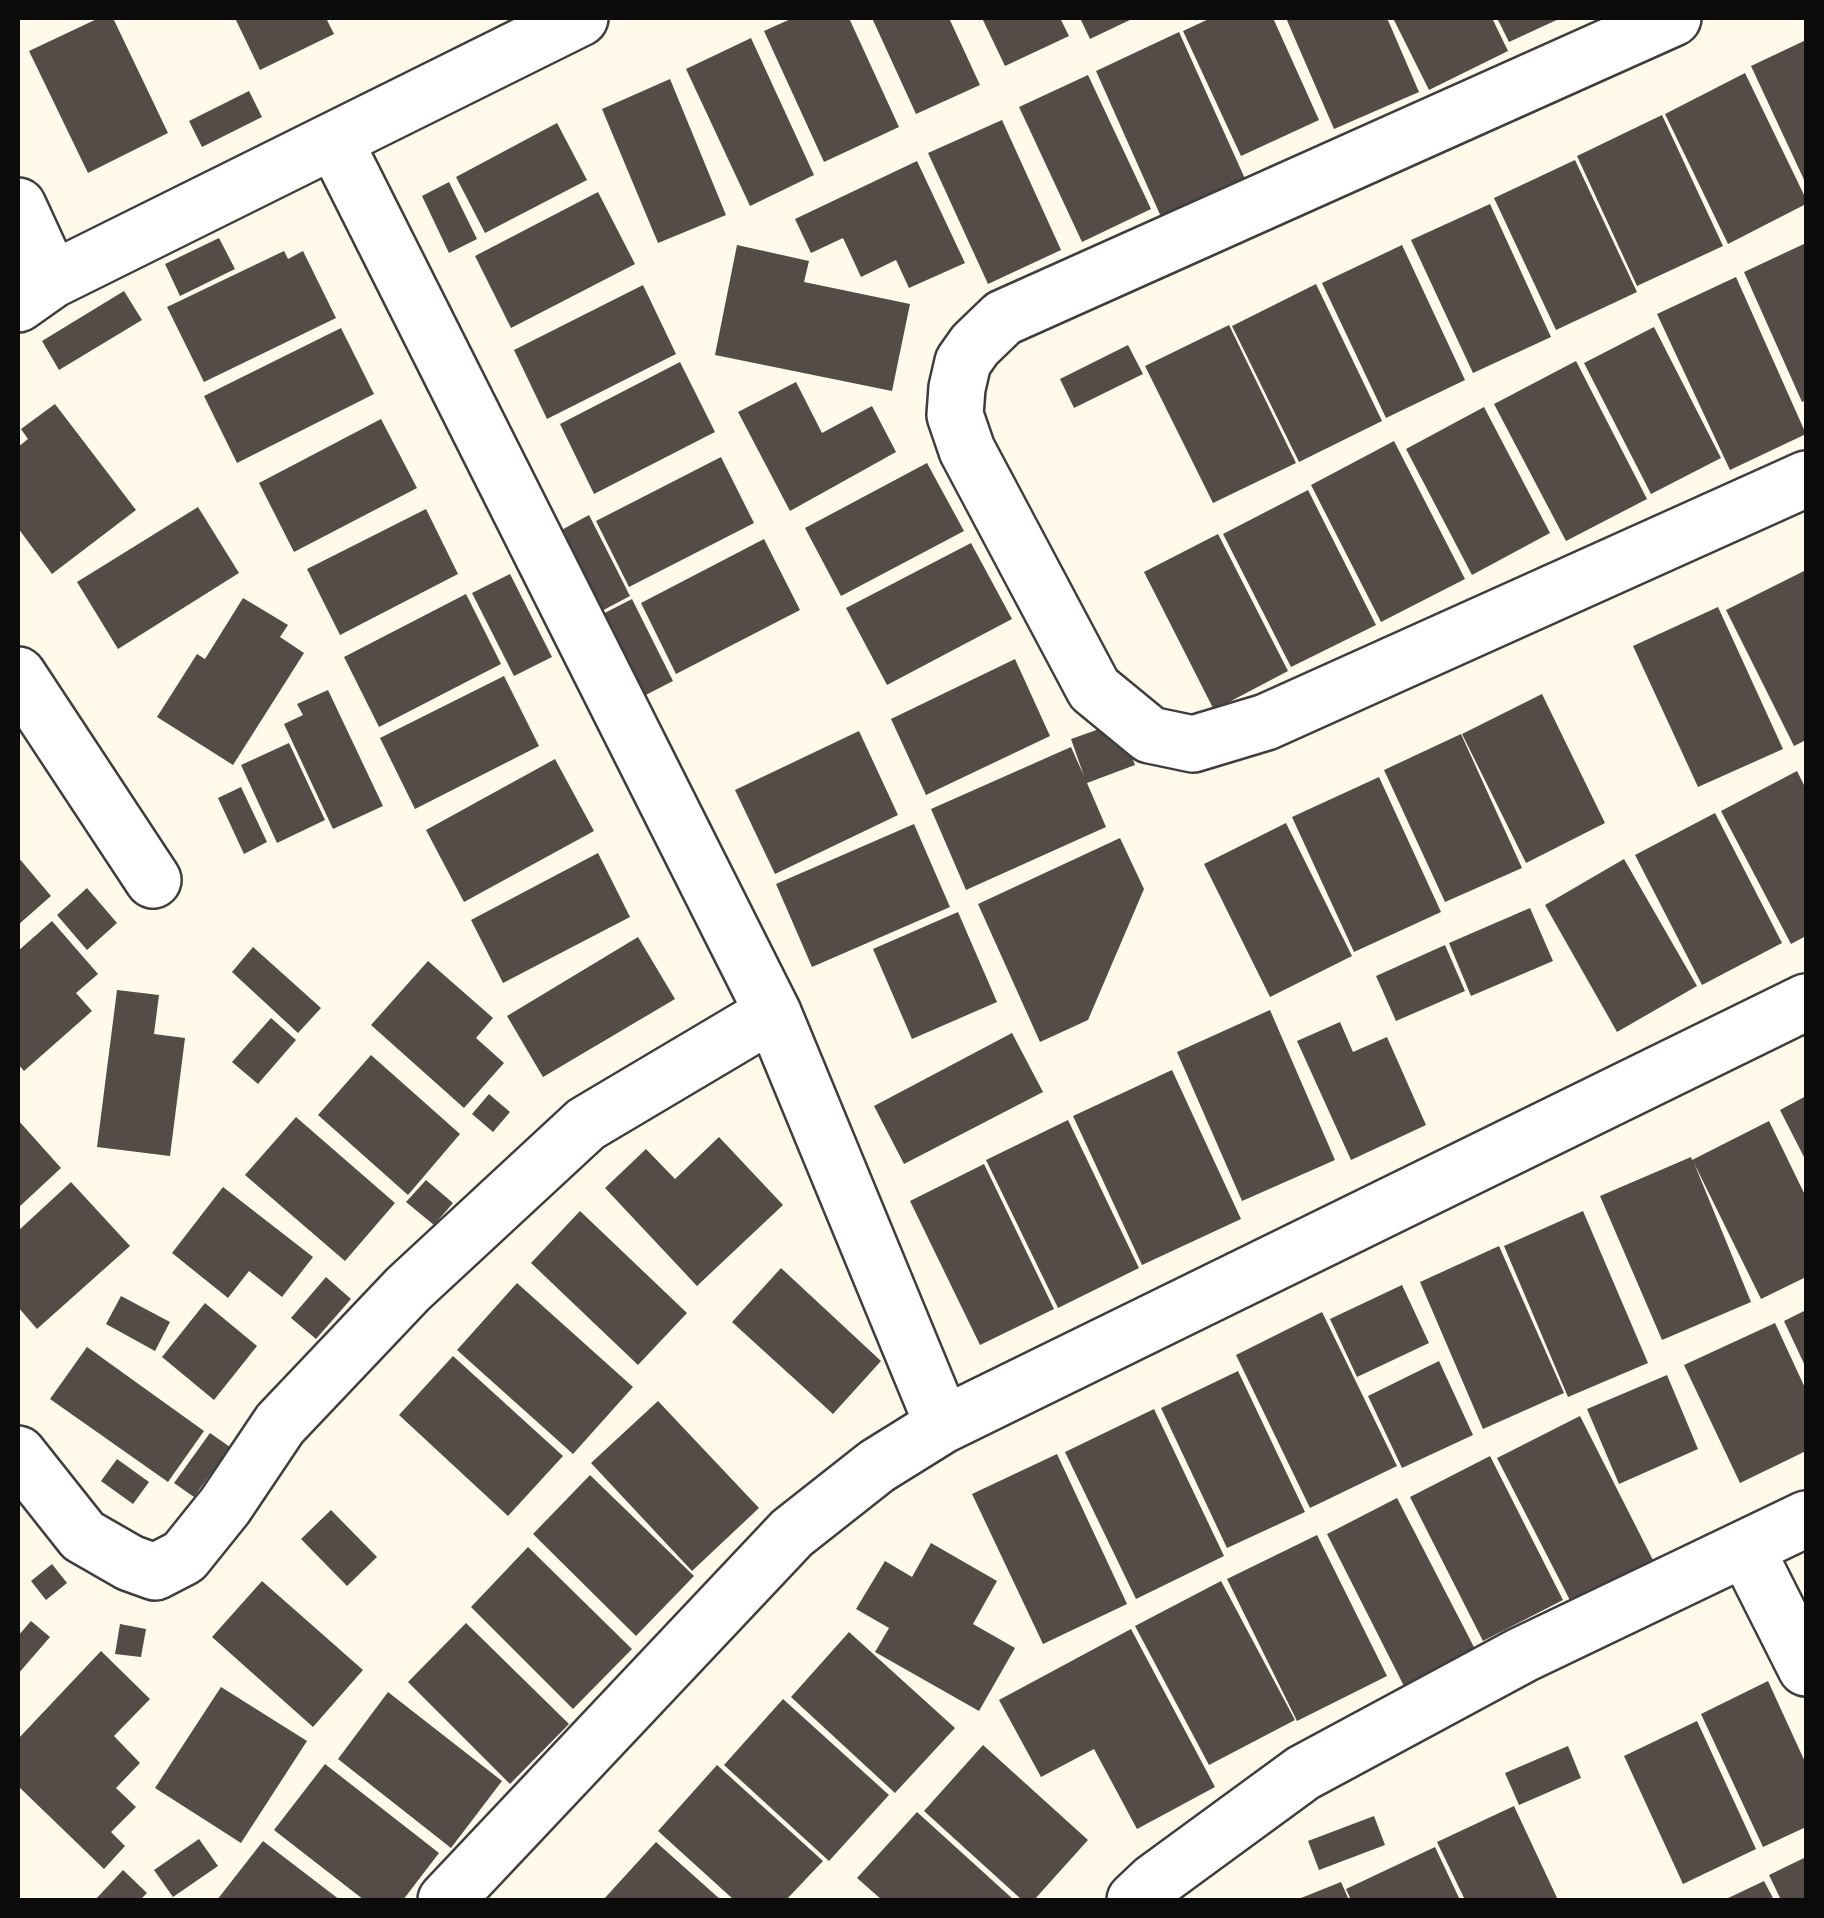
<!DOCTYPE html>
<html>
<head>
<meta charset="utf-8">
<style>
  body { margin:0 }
  #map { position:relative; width:1824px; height:1918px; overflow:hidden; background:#fffae9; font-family:"Zilla Slab",serif }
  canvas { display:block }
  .frame { position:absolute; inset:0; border:20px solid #0b0b0b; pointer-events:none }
</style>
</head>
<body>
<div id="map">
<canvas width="1824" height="1918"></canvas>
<div class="frame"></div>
</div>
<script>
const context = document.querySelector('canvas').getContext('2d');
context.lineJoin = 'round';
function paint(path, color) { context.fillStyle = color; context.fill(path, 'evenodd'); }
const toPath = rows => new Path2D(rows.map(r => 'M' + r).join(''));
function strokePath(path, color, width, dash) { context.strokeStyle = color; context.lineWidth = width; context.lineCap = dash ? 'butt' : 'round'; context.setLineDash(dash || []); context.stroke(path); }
const building = toPath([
  [99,18,113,18,168,133,88,173,29,51],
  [235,18,326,18,334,34,260,70],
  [793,18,849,18,899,127,824,162,764,31],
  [872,18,949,18,980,85,916,114],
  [982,18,1060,18,1069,36,1005,66],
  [1080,18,1134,18,1090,39],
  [1211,18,1273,18,1319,120,1241,156,1183,31],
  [1286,18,1387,18,1419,92,1334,129],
  [1393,18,1492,18,1508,51,1429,90],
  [1497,18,1561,18,1509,42],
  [1179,32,1246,181,1162,219,1096,71],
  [751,38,814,175,750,206,686,69],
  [1806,40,1806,184,1751,66],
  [1745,73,1806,199,1806,204,1728,244,1665,114],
  [1088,75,1151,209,1082,242,1019,107],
  [670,79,726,215,658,243,602,109],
  [249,91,262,117,202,147,189,121],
  [1662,115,1723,246,1637,286,1577,156],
  [1002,120,1061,250,988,284,928,153],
  [557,123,587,180,485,233,456,177],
  [1575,160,1637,292,1556,330,1494,198],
  [917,161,965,263,909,288,896,260,861,277,843,238,811,253,795,219],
  [449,182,477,239,449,253,422,196],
  [598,192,635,264,511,328,475,256],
  [1490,204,1551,337,1473,373,1411,240],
  [219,238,235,269,180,296,165,264],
  [1806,243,1806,400,1802,402,1744,272],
  [737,245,809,261,804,282,910,304,892,391,715,355],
  [1402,245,1465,380,1386,418,1322,283],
  [284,251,288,259,303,251,336,318,204,382,167,307],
  [1736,277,1806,434,1730,470,1657,314],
  [1316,284,1382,421,1299,462,1232,326],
  [643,285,676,354,547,419,514,350],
  [124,291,142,320,59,370,42,341],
  [1229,325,1296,463,1213,503,1145,366],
  [1654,327,1721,458,1651,494,1584,363],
  [341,328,374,394,237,463,204,396],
  [1128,345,1143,374,1074,408,1060,379],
  [1576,361,1647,499,1566,541,1494,404],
  [680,362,715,432,594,494,560,424],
  [796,382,822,433,872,406,896,452,790,511,738,412],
  [55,404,136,510,52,574,18,528,18,447,28,439,21,429],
  [1484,407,1550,533,1472,575,1406,449],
  [381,419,417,488,294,552,259,483],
  [1394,441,1465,579,1381,622,1311,485],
  [721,457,754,523,629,587,596,521],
  [927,463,964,531,841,596,805,528],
  [1308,490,1376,625,1291,667,1223,534],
  [198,507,239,573,118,649,77,582],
  [426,509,458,574,340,635,307,569],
  [589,515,630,596,596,614,556,533],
  [1218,534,1288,671,1214,710,1144,572],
  [764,539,800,610,676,674,641,603],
  [971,543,1012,619,887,685,846,608],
  [1806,570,1806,740,1794,746,1726,610],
  [510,574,552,657,514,676,472,593],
  [466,594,501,664,379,727,344,657],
  [243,598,288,625,280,637,304,653,233,765,157,717,197,654,205,659],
  [632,599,673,681,636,700,595,618],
  [1718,607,1783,749,1698,787,1633,646],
  [1015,659,1050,736,926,795,891,719],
  [504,676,539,746,415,809,380,738],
  [328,690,383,806,333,829,284,724,303,715,297,704],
  [1542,694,1605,823,1526,863,1462,734],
  [1119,722,1135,765,1087,783,1106,827,966,890,931,809,1071,747,1084,776,1071,739],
  [859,731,898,815,775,874,735,790],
  [1461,734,1522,868,1445,902,1384,770],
  [289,743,325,820,277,843,241,765],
  [555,759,594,831,464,902,426,830],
  [1797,771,1806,789,1806,936,1791,944,1721,811],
  [1379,777,1441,912,1354,952,1292,817],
  [241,787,267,842,244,854,218,798],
  [1715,813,1782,943,1702,985,1635,855],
  [1286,823,1352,956,1270,997,1204,864],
  [914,824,950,907,812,967,776,884],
  [1120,838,1144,889,1088,1020,1040,1042,978,904],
  [598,853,630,917,503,983,471,920],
  [18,857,51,896,18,925],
  [1624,859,1697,986,1617,1032,1545,905],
  [87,888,117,923,87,950,57,915],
  [1530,908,1553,961,1471,996,1449,943],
  [958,912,997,1002,912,1039,873,949],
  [52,921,98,974,76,993,92,1011,24,1071,18,1064,18,951],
  [638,937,675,999,543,1077,507,1016],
  [1445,945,1465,991,1396,1021,1376,976],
  [253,947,321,1008,298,1033,232,972],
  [428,961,493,1018,476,1038,504,1063,464,1108,371,1025],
  [117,990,159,995,154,1034,185,1038,170,1156,97,1147],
  [1270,1010,1335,1160,1242,1201,1177,1052],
  [271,1018,296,1040,258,1084,232,1062],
  [1340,1022,1353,1052,1387,1037,1426,1125,1351,1160,1297,1041],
  [1012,1033,1043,1092,904,1164,874,1106],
  [371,1055,460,1134,408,1195,318,1115],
  [1172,1070,1241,1219,1142,1265,1073,1116],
  [489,1094,510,1112,493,1132,472,1114],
  [1806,1096,1806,1161,1780,1110],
  [296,1117,395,1203,345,1261,245,1175],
  [18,1120,61,1168,18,1208],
  [1068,1120,1139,1268,1058,1308,986,1160],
  [1769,1121,1806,1197,1806,1277,1761,1299,1694,1163,1751,1302,1662,1340,1600,1196,1691,1157,1692,1160],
  [719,1137,783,1205,697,1286,605,1188,646,1149,675,1179],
  [984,1164,1054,1309,980,1345,910,1201],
  [426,1180,453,1203,434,1225,406,1202],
  [71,1182,130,1246,37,1329,18,1307,18,1231],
  [223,1187,313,1257,282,1297,249,1271,228,1298,172,1253],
  [580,1211,687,1313,638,1365,531,1263],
  [1583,1211,1648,1363,1568,1397,1504,1246],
  [1499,1246,1564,1393,1483,1429,1420,1282],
  [781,1268,881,1361,833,1414,732,1322],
  [326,1277,351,1299,316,1339,291,1318],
  [517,1283,633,1387,573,1454,457,1350],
  [1402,1285,1429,1343,1357,1377,1330,1319],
  [121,1296,170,1322,155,1351,106,1324],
  [205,1303,257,1346,214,1400,162,1357],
  [1806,1310,1806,1368,1784,1321],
  [1322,1312,1397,1466,1310,1508,1236,1355],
  [1775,1323,1806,1390,1806,1451,1740,1483,1684,1365],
  [87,1347,204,1431,168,1482,50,1399],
  [453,1356,563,1456,508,1516,399,1415],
  [1439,1361,1473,1435,1402,1468,1368,1396],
  [1238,1371,1305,1512,1227,1548,1161,1408],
  [1667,1375,1698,1449,1619,1484,1587,1409],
  [658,1401,759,1508,692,1571,591,1463],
  [1154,1409,1224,1556,1136,1599,1065,1452],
  [1580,1416,1658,1570,1576,1612,1497,1458],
  [210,1433,230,1447,194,1497,174,1483],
  [1057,1454,1127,1604,1043,1644,972,1494],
  [1490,1456,1563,1600,1483,1641,1410,1497],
  [117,1459,149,1482,133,1504,101,1481],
  [590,1475,694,1576,636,1636,533,1534],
  [1397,1498,1477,1653,1406,1690,1327,1534],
  [331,1510,377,1557,347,1586,301,1539],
  [1317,1535,1387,1676,1297,1721,1227,1579],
  [931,1543,997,1581,973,1624,1015,1648,979,1711,875,1652,889,1628,856,1609,885,1561,912,1577],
  [528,1547,632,1649,573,1709,471,1607],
  [52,1564,67,1583,46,1600,31,1581],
  [262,1581,363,1670,313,1727,212,1637],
  [1221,1581,1295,1720,1209,1765,1135,1626],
  [31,1621,50,1637,18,1674,18,1636],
  [466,1623,569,1724,510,1784,408,1682],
  [120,1624,146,1629,141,1657,115,1654],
  [1131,1629,1215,1787,1137,1829,1094,1749,1041,1777,999,1700],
  [849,1632,955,1728,895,1793,791,1697],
  [101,1651,150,1699,114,1736,140,1763,116,1788,136,1807,111,1832,125,1846,104,1869,18,1786,18,1739],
  [1768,1681,1806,1764,1806,1827,1763,1847,1701,1714],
  [221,1687,307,1741,241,1843,155,1788],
  [388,1692,502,1781,451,1848,338,1759],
  [783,1699,889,1795,829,1861,724,1765],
  [1697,1721,1756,1849,1683,1884,1624,1756],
  [983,1745,1088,1840,1034,1900,1022,1900,924,1811],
  [1568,1746,1581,1778,1519,1805,1505,1773],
  [325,1764,439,1853,403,1900,364,1900,274,1830],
  [717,1765,823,1861,786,1900,734,1900,658,1831],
  [1514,1806,1558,1900,1465,1900,1437,1842],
  [917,1812,1014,1900,882,1900,857,1878],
  [1374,1816,1385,1845,1319,1870,1308,1841],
  [199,1839,218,1866,173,1897,154,1870],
  [263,1841,340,1900,217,1900],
  [656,1842,721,1900,603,1900],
  [1435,1847,1460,1900,1351,1900,1346,1889],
  [1806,1857,1806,1900,1781,1900,1769,1875],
  [123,1870,147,1893,140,1900,95,1900],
  [1764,1881,1774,1900,1724,1900],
  [1341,1882,1349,1900,1296,1900]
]);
const minor = toPath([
  [1673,18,1003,318,975,345,963,362,957,388,955,415,967,450,1094,689,1150,735,1193,744,1266,722,1806,479],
  [334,140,773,1013,943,1425],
  [18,206,52,280],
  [18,304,52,280,580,18],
  [18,675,153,880],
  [18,1454,83,1536,130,1563,155,1572,184,1557,225,1506,280,1424,408,1289,586,1124,773,1013],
  [1746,1549,1806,1668],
  [446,1900,792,1533,877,1466,943,1425,1806,1002],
  [1135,1900,1154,1882,1303,1773,1522,1655,1806,1519]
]);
paint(building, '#554b47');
strokePath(minor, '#3e3e3e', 60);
strokePath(minor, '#fff', 55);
</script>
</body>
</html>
